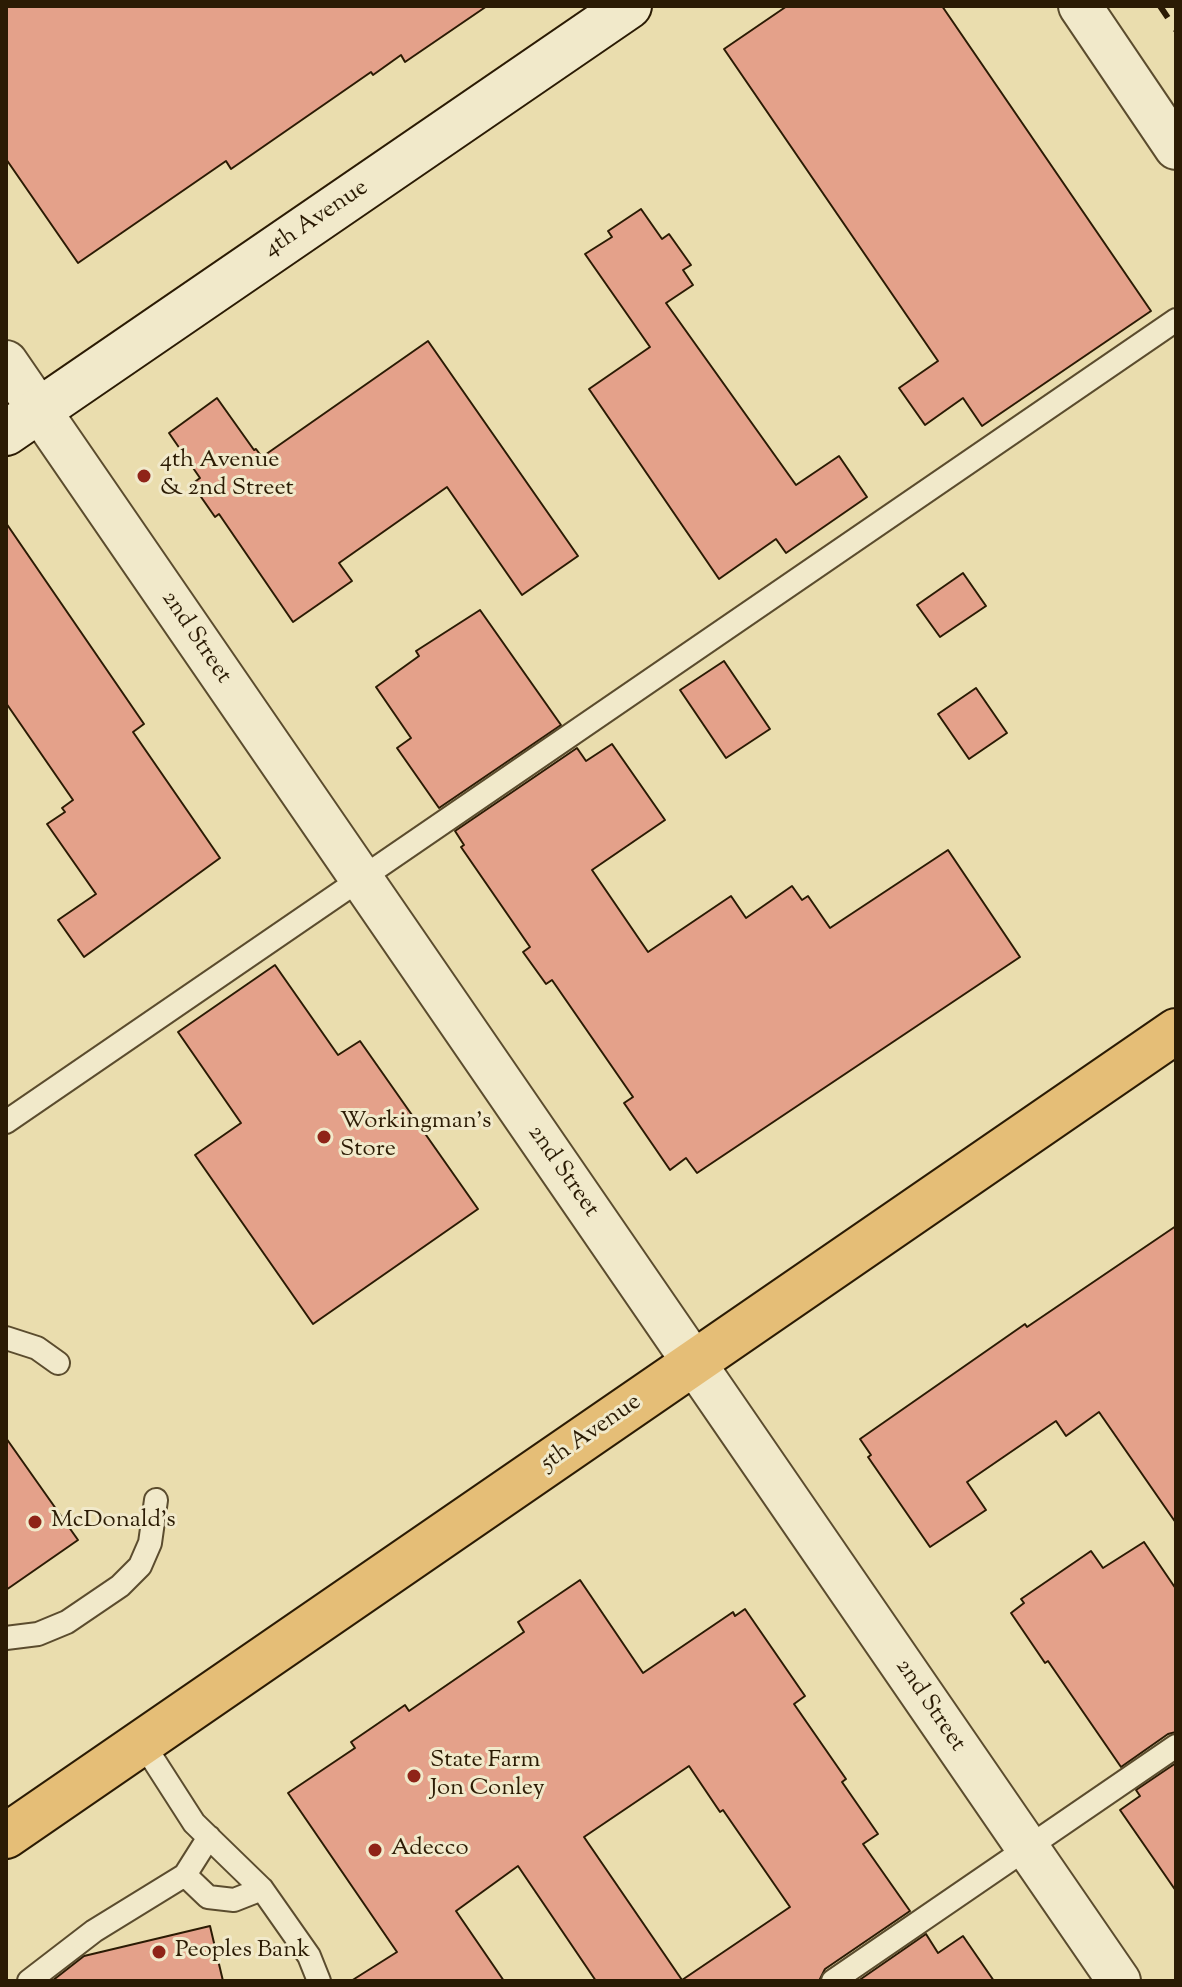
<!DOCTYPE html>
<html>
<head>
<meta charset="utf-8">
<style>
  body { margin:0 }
  #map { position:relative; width:1182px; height:1987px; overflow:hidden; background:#eaddae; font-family:"Sorts Mill Goudy",serif }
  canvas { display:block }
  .frame { position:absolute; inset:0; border:8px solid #2b1b04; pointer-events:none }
</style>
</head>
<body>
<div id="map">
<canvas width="1182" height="1987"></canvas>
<div class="frame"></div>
</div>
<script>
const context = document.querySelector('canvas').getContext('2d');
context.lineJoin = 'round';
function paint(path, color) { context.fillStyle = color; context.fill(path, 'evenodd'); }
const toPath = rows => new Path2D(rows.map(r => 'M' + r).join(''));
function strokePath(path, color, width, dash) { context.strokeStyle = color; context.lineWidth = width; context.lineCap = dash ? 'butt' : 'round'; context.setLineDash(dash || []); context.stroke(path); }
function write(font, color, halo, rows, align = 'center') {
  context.font = font + ' "Sorts Mill Goudy",serif'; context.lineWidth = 6; context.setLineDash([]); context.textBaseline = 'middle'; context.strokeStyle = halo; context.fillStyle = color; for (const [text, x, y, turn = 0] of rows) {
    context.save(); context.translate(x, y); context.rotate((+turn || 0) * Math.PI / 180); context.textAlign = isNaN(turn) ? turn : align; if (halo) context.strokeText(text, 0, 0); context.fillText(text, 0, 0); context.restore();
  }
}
const building = toPath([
  [6,6,487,6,405,62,401,55,373,75,371,72,231,169,226,161,78,263,6,159,6,6],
  [787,6,942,6,1151,311,982,426,963,398,925,425,899,388,938,361,724,49,787,6],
  [641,209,662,239,669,234,691,265,683,270,693,285,666,303,796,485,839,456,867,497,786,553,776,539,719,579,589,389,650,347,585,254,612,237,608,231,641,209],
  [428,341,578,556,522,595,447,487,339,563,352,581,293,622,219,514,215,517,192,484,200,478,169,433,217,398,254,450,256,449,262,457,428,341],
  [6,523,144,724,133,732,220,858,84,957,58,920,96,894,47,824,65,812,62,808,73,800,6,703,6,523],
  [963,573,986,606,940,637,917,605,963,573],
  [480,610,561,725,439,808,397,748,411,738,376,687,419,656,416,651,480,610],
  [724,661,770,729,726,758,680,690,724,661],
  [976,688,1007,733,969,759,938,714,976,688],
  [612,744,665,820,592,870,648,952,731,896,746,918,792,886,802,900,808,896,830,928,948,850,1020,957,697,1173,686,1158,670,1170,624,1103,633,1097,552,980,546,984,523,952,530,947,461,847,464,845,455,831,577,748,586,761,612,744],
  [275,965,338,1055,360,1041,478,1209,313,1324,195,1155,241,1123,178,1032,275,965],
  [1176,1226,1176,1523,1099,1412,1066,1436,1056,1421,967,1482,986,1510,930,1547,868,1457,871,1455,860,1439,1025,1324,1027,1327,1176,1226],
  [6,1438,78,1540,6,1590,6,1438],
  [1144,1542,1176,1589,1176,1732,1168,1734,1121,1767,1048,1661,1045,1663,1011,1613,1024,1603,1021,1599,1091,1551,1103,1568,1144,1542],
  [580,1580,643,1673,733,1612,735,1616,745,1609,805,1696,794,1704,846,1779,842,1782,878,1834,863,1844,910,1911,825,1969,819,1981,596,1981,518,1866,456,1911,504,1981,351,1981,397,1952,288,1793,355,1748,351,1742,405,1705,409,1711,524,1632,518,1622,580,1580],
  [689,1766,720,1812,723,1810,790,1907,682,1980,584,1837,689,1766],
  [1176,1763,1176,1891,1120,1810,1140,1796,1136,1790,1176,1763],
  [210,1926,223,1981,52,1981,84,1956,210,1926],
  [926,1934,938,1953,963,1936,994,1981,858,1981,926,1934]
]);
const service = toPath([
  [6,1122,1176,320],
  [6,1338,37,1348,58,1363],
  [6,1638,38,1634,67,1622,120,1586,140,1566,150,1543,156,1500],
  [142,1742,194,1823,262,1889,309,1956,319,1981],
  [185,1875,208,1897,234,1900,262,1889],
  [29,1981,94,1931,185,1875,209,1837],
  [833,1981,1176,1746]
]);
const minor = toPath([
  [1080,6,1176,148],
  [6,362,1119,1981]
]);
const secondary = toPath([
  [6,433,629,6]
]);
const primary = toPath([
  [6,1836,1176,1031]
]);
const rail = toPath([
  [1160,6,1176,30]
]);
const markers = [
  [144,476,8,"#8f2418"],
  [324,1137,8,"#8f2418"],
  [35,1522,8,"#8f2418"],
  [414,1776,8,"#8f2418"],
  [375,1850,8,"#8f2418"],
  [159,1952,8,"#8f2418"]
];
const streetNames = [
  ["4th Avenue",317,220,-34],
  ["2nd Street",195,638,56],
  ["2nd Street",562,1172,55],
  ["5th Avenue",592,1434,-35],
  ["2nd Street",929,1706,56]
];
const poiNames = [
  ["4th Avenue",160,462],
  ["& 2nd Street",160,490],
  ["Workingman's",340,1123],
  ["Store",340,1151],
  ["McDonald's",51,1522],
  ["State Farm",430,1762],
  ["Jon Conley",430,1790],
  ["Adecco",391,1850],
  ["Peoples Bank",175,1952]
];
paint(building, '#e4a18a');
strokePath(building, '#2b1b04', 2);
strokePath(service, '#5b4c2e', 26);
strokePath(minor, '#5b4c2e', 46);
strokePath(secondary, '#2b1b04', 48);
strokePath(primary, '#2b1b04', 48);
strokePath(service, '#f1e9ca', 22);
strokePath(minor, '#f1e9ca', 42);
strokePath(secondary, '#f1e9ca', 44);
strokePath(primary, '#e5be77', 44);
strokePath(rail, '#2b1b04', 6, [14, 14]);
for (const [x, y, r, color] of markers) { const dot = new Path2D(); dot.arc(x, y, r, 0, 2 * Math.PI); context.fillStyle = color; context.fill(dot); strokePath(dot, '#f1e9ca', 3); }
write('24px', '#2b1b04', '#f1e9ca', streetNames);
write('24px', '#2b1b04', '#f1e9ca', poiNames, 'left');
</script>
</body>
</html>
